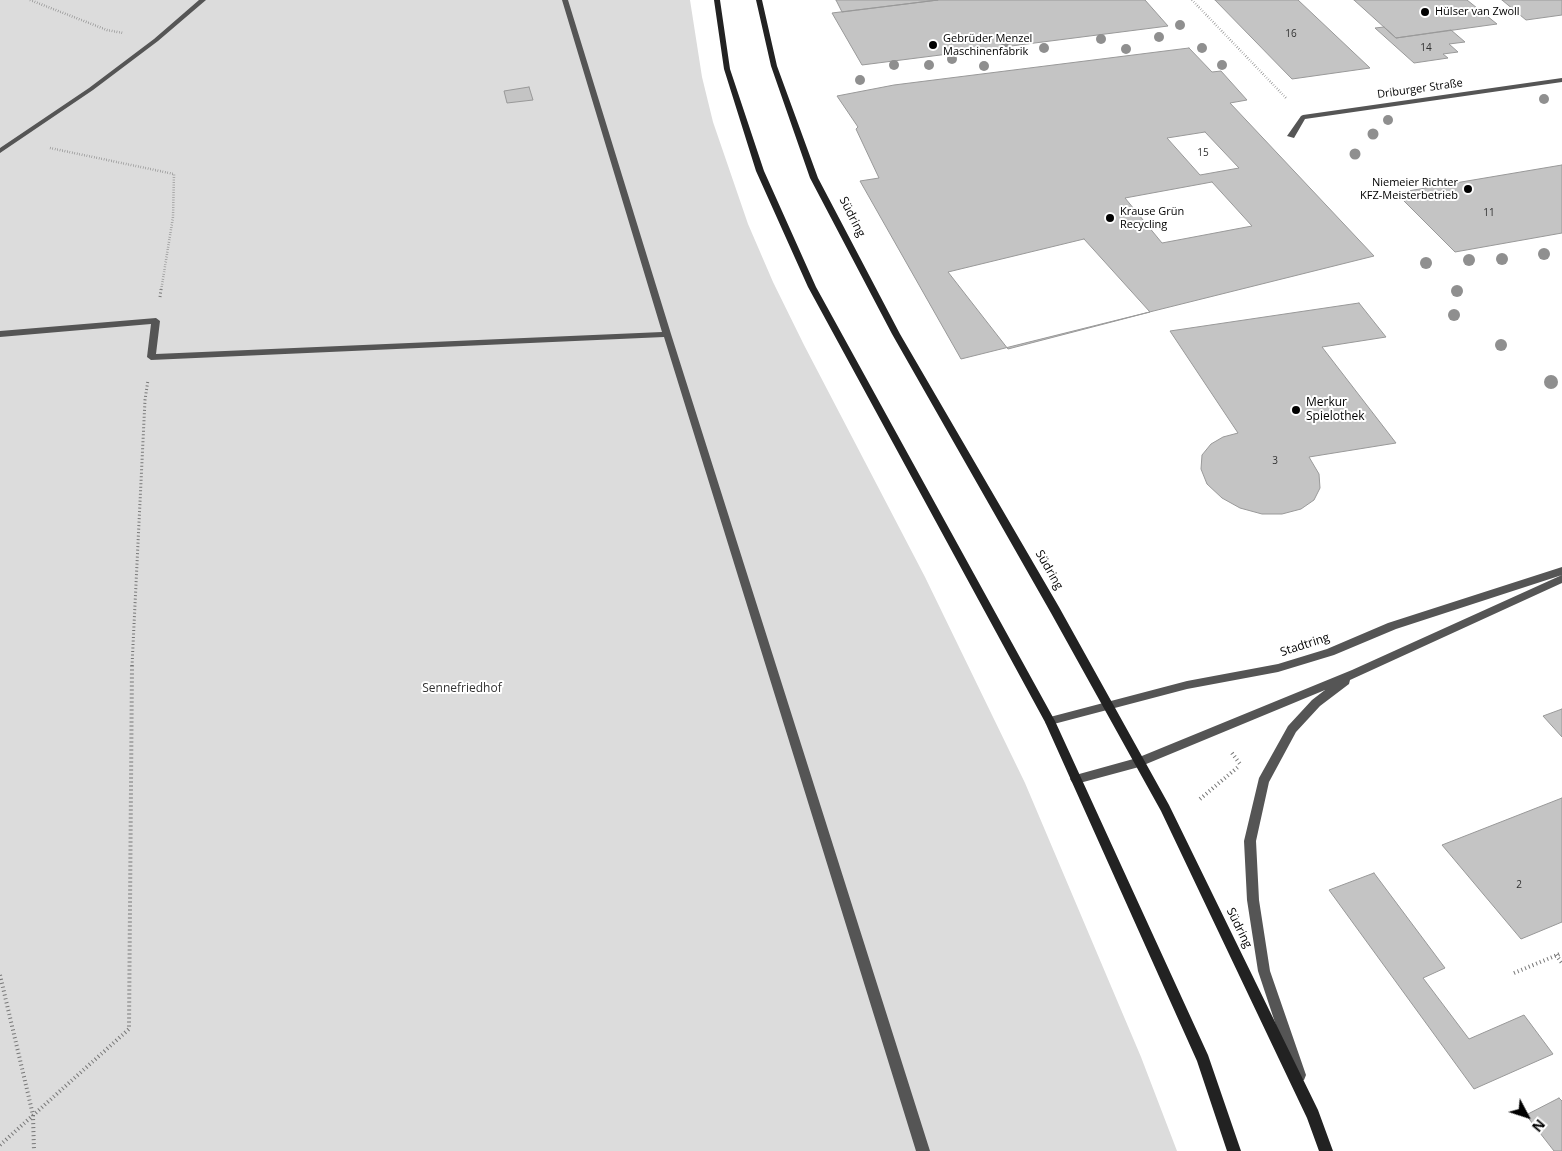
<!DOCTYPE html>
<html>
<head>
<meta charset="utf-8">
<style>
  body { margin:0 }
  #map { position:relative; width:1562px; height:1151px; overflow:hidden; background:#fff; font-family:"Open Sans",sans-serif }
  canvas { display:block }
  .north { position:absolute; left:1502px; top:1091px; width:50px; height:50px; -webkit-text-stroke:4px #fff; paint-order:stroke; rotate:130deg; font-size:14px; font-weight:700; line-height:20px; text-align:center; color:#000 }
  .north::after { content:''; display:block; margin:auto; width:18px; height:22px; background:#000; clip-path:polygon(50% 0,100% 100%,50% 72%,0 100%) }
</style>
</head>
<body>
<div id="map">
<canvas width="1562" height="1151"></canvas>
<div class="north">N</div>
</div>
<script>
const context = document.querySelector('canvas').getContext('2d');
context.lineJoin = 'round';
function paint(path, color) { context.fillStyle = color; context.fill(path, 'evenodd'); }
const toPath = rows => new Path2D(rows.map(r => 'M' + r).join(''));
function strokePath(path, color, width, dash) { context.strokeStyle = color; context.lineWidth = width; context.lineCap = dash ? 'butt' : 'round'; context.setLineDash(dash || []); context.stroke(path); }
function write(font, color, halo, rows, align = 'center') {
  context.font = font + ' "Open Sans",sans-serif'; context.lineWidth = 4; context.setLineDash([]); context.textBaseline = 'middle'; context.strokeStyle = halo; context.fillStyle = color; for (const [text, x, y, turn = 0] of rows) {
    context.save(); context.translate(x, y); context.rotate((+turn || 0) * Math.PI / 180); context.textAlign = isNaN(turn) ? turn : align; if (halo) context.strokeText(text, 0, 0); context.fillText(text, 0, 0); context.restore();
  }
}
const green = toPath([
  [0,0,690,0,702,77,713,122,748,224,773,282,804,345,925,577,1025,783,1141,1057,1177,1151,0,1151]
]);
const building = toPath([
  [836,0,938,0,842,12,836,0],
  [938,0,1145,0,1168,26,862,65,832,13,938,0],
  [1215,0,1298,0,1370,68,1292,79,1215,0],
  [1354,0,1467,0,1497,24,1396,38,1354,0],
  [1502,0,1562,0,1562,15,1526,20,1502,0],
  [1384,27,1396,38,1451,30,1465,42,1449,44,1458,52,1443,54,1448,58,1414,63,1375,28,1384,27],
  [1189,48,1212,72,1221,71,1247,100,1230,103,1374,256,961,359,860,181,879,178,856,129,858,127,837,96,894,85,1189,48],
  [529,87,533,100,507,103,504,91,529,87],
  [1205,132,1239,168,1200,175,1167,138,1205,132],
  [1562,165,1562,233,1455,252,1396,193,1562,165],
  [1212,182,1252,226,1162,243,1125,198,1212,182],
  [1084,239,1150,312,1008,349,948,272,1084,239],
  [1359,303,1386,337,1322,347,1396,443,1309,457,1319,474,1320,488,1314,500,1301,509,1282,514,1262,514,1240,508,1222,498,1207,484,1201,469,1202,455,1211,444,1223,437,1238,433,1170,331,1359,303],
  [1562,709,1562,737,1543,716,1562,709],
  [1562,798,1562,922,1521,939,1442,845,1562,798],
  [1374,873,1445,968,1423,978,1469,1039,1524,1015,1553,1054,1474,1089,1329,890,1374,873],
  [1559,1098,1562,1101,1562,1151,1554,1151,1526,1115,1559,1098]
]);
const pathFar2 = toPath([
  [30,0,107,30,123,33],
  [1192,0,1287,99],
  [50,148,174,174,173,217,161,291]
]);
const pathFar1 = toPath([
  [160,297,161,289],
  [132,666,145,400,148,380]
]);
const path = toPath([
  [1232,753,1240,764],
  [1200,799,1238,767],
  [1556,955,1562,963],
  [1514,973,1562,953],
  [0,975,33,1115,34,1151],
  [0,1145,129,1029,132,665]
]);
const service = toPath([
  [199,0,206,0,158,41,93,90,0,153,0,148,89,88,154,39,199,0],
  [562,0,568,0,671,334,930,1151,916,1151,664,337,151,360,147,357,151,324,0,337,0,331,156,318,160,321,156,354,662,332,562,0]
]);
const minor = toPath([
  [1562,78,1562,82,1305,119,1294,138,1287,136,1301,116,1303,115,1562,78]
]);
const tertiary = toPath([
  [1562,567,1562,575,1396,629,1334,655,1278,672,1187,689,1050,725,1046,724,1045,721,1046,718,1050,717,1187,681,1278,664,1327,649,1388,623,1562,567],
  [1562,575,1562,583,1350,680,1349,684,1320,706,1296,732,1269,782,1256,841,1259,900,1270,971,1306,1075,1304,1080,1299,1081,1294,1080,1258,971,1247,900,1244,841,1259,778,1288,726,1312,700,1325,690,1139,767,1076,784,1072,782,1070,779,1072,776,1137,758,1352,670,1562,575]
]);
const secondary = toPath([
  [714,0,720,0,730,69,764,171,816,287,1055,721,1208,1055,1241,1151,1227,1151,1197,1061,1045,722,808,287,756,171,724,69,714,0],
  [756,0,762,0,777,66,818,178,900,334,1059,607,1169,805,1318,1110,1333,1151,1319,1151,1307,1118,1161,811,1051,613,892,334,810,178,771,66,756,0]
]);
const trees = [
  [1180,25,5],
  [1159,37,5],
  [1101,39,5],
  [1005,48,5],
  [1044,48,5],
  [1202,48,5],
  [1126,49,5],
  [952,59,5],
  [894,65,5],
  [929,65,5],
  [1222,65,5],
  [984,66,5],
  [860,80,5],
  [1544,99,5],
  [1388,120,5],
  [1373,134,5.5],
  [1355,154,5.5],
  [1544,254,6],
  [1502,259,6],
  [1469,260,6],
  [1426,263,6],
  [1457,291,6],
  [1454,315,6],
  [1501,345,6],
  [1551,382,7]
];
const markers = [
  [1425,12,5,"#000"],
  [933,45,5,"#000"],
  [1468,189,5,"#000"],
  [1110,218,5,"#000"],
  [1296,410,5,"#000"]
];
const numberNames = [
  ["16",1291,34],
  ["14",1426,48],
  ["15",1203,153],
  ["11",1489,213],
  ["3",1275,461],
  ["2",1519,885]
];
const farPoinames = [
  ["Hülser van Zwoll",1435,12],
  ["Gebrüder Menzel",943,39],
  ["Maschinenfabrik",943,52],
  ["Niemeier Richter",1458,183,"right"],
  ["KFZ-Meisterbetrieb",1458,196,"right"],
  ["Krause Grün",1120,212],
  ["Recycling",1120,225]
];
const farStreetnames = [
  ["Driburger Straße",1420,89,-8]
];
const streetNames = [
  ["Südring",852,217,63],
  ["Südring",1049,570,60],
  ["Stadtring",1305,645,-18],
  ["Südring",1239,928,64]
];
const poiNames = [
  ["Merkur",1306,403],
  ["Spielothek",1306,417]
];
const parkNames = [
  ["Sennefriedhof",462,689]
];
paint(green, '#dcdcdc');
paint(building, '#c4c4c4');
strokePath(building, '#999', 1);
strokePath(pathFar2, '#777', 2.5, [0.5, 2]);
strokePath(pathFar1, '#777', 3, [1, 2.5]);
strokePath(path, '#777', 4, [1, 3]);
paint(service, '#555');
paint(minor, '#555');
paint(tertiary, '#555');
paint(secondary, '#222');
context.fillStyle = '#8f8f8f';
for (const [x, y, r] of trees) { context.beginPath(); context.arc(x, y, r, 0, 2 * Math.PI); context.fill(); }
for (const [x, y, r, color] of markers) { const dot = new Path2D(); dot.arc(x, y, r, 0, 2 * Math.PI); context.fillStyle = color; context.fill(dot); strokePath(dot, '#fff', 2); }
write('10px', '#313131', null, numberNames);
write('11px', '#000', '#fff', farPoinames, 'left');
write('11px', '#000', '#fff', farStreetnames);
write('12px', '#000', '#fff', streetNames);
write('12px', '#000', '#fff', poiNames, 'left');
write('12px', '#333', '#fff', parkNames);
</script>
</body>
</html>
